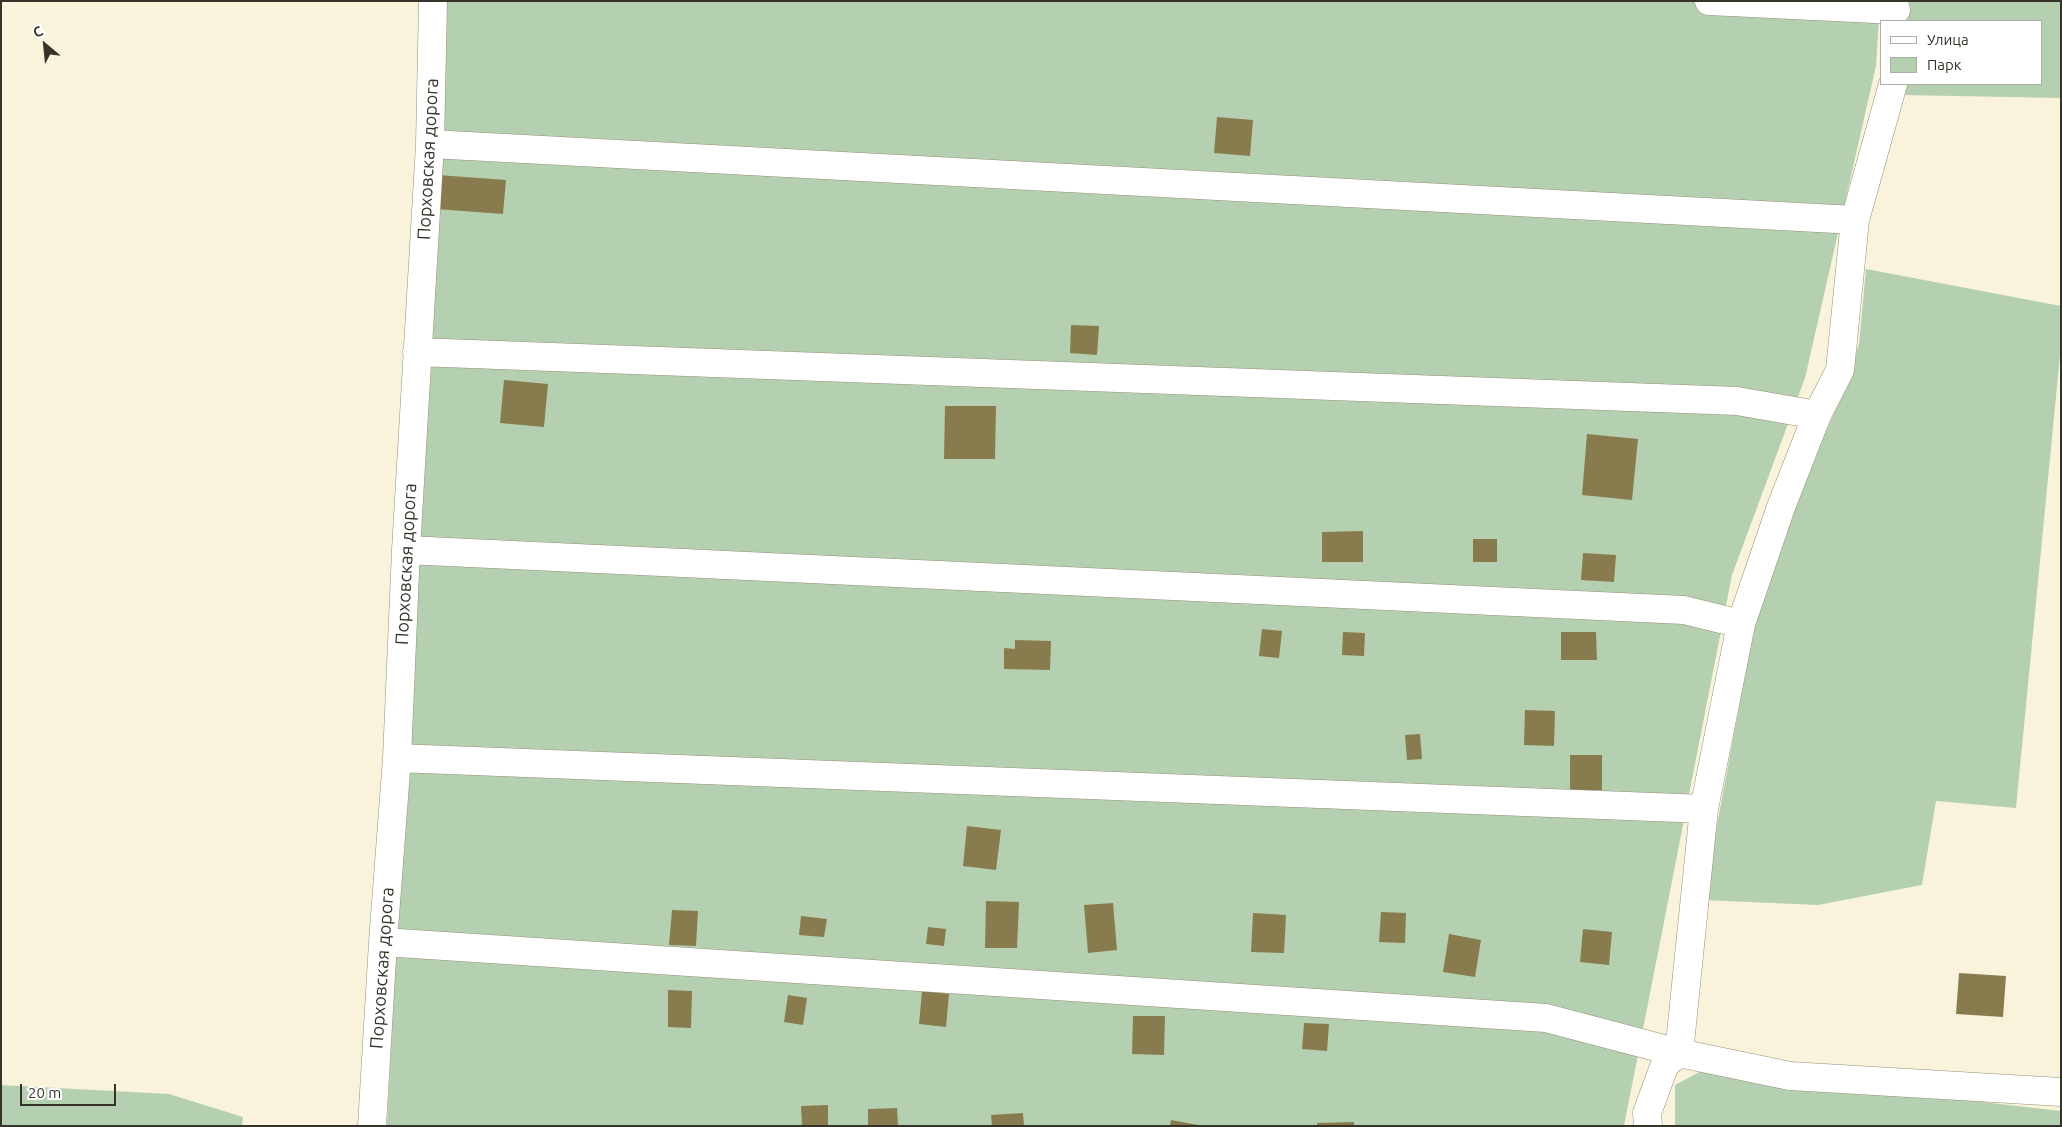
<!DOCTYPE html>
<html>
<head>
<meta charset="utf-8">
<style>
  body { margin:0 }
  #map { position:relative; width:2062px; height:1127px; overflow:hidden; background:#f9f3db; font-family:Ubuntu,sans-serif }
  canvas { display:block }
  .frame { position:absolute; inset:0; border:2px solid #36332a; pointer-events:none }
  .legend { position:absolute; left:1880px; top:20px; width:162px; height:65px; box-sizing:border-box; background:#fff; border:1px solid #afadaa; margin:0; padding:6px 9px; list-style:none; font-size:15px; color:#36332a }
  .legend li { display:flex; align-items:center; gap:10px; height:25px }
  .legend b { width:25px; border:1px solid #afadaa }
  .north { position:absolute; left:20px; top:20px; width:50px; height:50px; -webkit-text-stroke:4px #fff; paint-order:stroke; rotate:332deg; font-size:14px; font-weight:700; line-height:20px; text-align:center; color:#36332a }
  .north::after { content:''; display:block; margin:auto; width:18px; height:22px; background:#36332a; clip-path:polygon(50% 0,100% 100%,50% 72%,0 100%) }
  .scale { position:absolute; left:20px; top:1084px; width:96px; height:22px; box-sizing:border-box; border:2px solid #36332a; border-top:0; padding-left:6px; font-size:15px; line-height:18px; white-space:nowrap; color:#36332a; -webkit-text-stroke:4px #fff; paint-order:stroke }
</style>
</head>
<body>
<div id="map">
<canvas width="2062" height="1127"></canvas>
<div class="frame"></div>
<ul class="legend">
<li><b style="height:6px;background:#fff"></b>Улица</li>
<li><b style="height:14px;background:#b5d0b0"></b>Парк</li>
</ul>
<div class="north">С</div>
<div class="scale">20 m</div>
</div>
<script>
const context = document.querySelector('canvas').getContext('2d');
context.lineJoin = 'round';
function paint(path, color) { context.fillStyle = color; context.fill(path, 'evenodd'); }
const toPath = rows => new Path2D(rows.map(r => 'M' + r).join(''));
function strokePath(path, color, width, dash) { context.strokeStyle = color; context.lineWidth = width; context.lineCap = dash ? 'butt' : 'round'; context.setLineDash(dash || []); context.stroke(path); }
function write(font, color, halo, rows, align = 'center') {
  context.font = font + ' Ubuntu,sans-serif'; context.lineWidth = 5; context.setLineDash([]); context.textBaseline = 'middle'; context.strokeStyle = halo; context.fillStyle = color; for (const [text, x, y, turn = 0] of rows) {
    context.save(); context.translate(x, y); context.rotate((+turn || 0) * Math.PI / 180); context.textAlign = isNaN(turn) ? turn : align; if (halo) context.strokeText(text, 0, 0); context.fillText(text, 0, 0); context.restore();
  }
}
const green = toPath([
  [441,1,1880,1,1876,66,1805,378,1732,575,1624,1126,387,1126],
  [1909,1,2061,1,2061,98,1902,95,1903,84,2041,84,2041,21,1907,21],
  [1866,269,2061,306,2061,345,2016,808,1936,801,1922,885,1818,905,1703,900,1764,574,1841,397,1859,344],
  [1703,1070,2061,1111,2061,1126,1675,1126,1675,1085],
  [1,1085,169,1094,243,1117,242,1126,1,1126]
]);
const building = toPath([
  [1217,117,1253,120,1250,156,1214,153],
  [438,175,506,180,503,214,436,209],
  [1071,325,1099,326,1097,355,1070,353],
  [504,380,548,384,544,427,500,423],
  [945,406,996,406,995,459,944,459],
  [1587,434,1638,439,1632,500,1582,495],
  [1363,531,1363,562,1322,562,1322,532],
  [1473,539,1497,539,1497,562,1473,562],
  [1583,553,1616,555,1614,582,1581,580],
  [1262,629,1282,631,1279,658,1259,656],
  [1343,632,1365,633,1364,656,1342,655],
  [1561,632,1596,632,1597,660,1561,660],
  [1015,640,1051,641,1050,670,1004,669,1004,648,1015,649],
  [1525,710,1555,711,1554,746,1524,745],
  [1420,734,1422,759,1407,760,1405,735],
  [1570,755,1602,755,1602,790,1570,790],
  [967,826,1001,830,996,870,963,866],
  [986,901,1019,902,1017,948,985,948],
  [1113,903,1117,950,1088,953,1084,905],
  [672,910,698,911,696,946,669,945],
  [1381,912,1406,913,1405,943,1379,942],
  [1253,913,1286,915,1284,953,1251,952],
  [801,916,827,919,824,937,799,935],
  [928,927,946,929,944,946,926,944],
  [1583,929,1612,932,1609,965,1580,962],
  [1449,934,1481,940,1475,977,1443,972],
  [1959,973,2006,976,2003,1017,1956,1014],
  [668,990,692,991,691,1028,668,1027],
  [922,991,949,994,946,1027,919,1024],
  [788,995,807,998,803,1025,784,1022],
  [1133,1016,1165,1016,1164,1055,1132,1054],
  [1304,1023,1329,1024,1327,1051,1302,1049],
  [828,1105,828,1126,802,1126,801,1106],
  [897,1108,898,1126,868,1126,868,1109],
  [1023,1113,1024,1126,992,1126,991,1115],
  [1171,1120,1198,1125,1198,1126,1170,1126],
  [1354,1122,1354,1126,1317,1126,1317,1123]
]);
const minor = toPath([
  [1709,1,1896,10],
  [430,144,1855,220],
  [417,352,1737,401,1817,415],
  [406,550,1684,610,1741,624],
  [397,758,1704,809],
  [383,942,1546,1018,1679,1053,1790,1076,2061,1092],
  [372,1126,383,942,397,758,406,550,430,144,433,1],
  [1648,1126,1647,1113,1665,1064,1679,1053,1704,809,1741,624,1781,507,1817,415,1840,370,1855,220,1893,84]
]);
const streetNames = [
  ["Порховская дорога",428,159,-87],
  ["Порховская дорога",406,564,-87],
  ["Порховская дорога",382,968,-86]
];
paint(green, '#b5d0b0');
paint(building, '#887c4e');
strokePath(minor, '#95907a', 29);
strokePath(minor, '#fff', 28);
write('18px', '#36332a', '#fff', streetNames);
</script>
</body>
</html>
